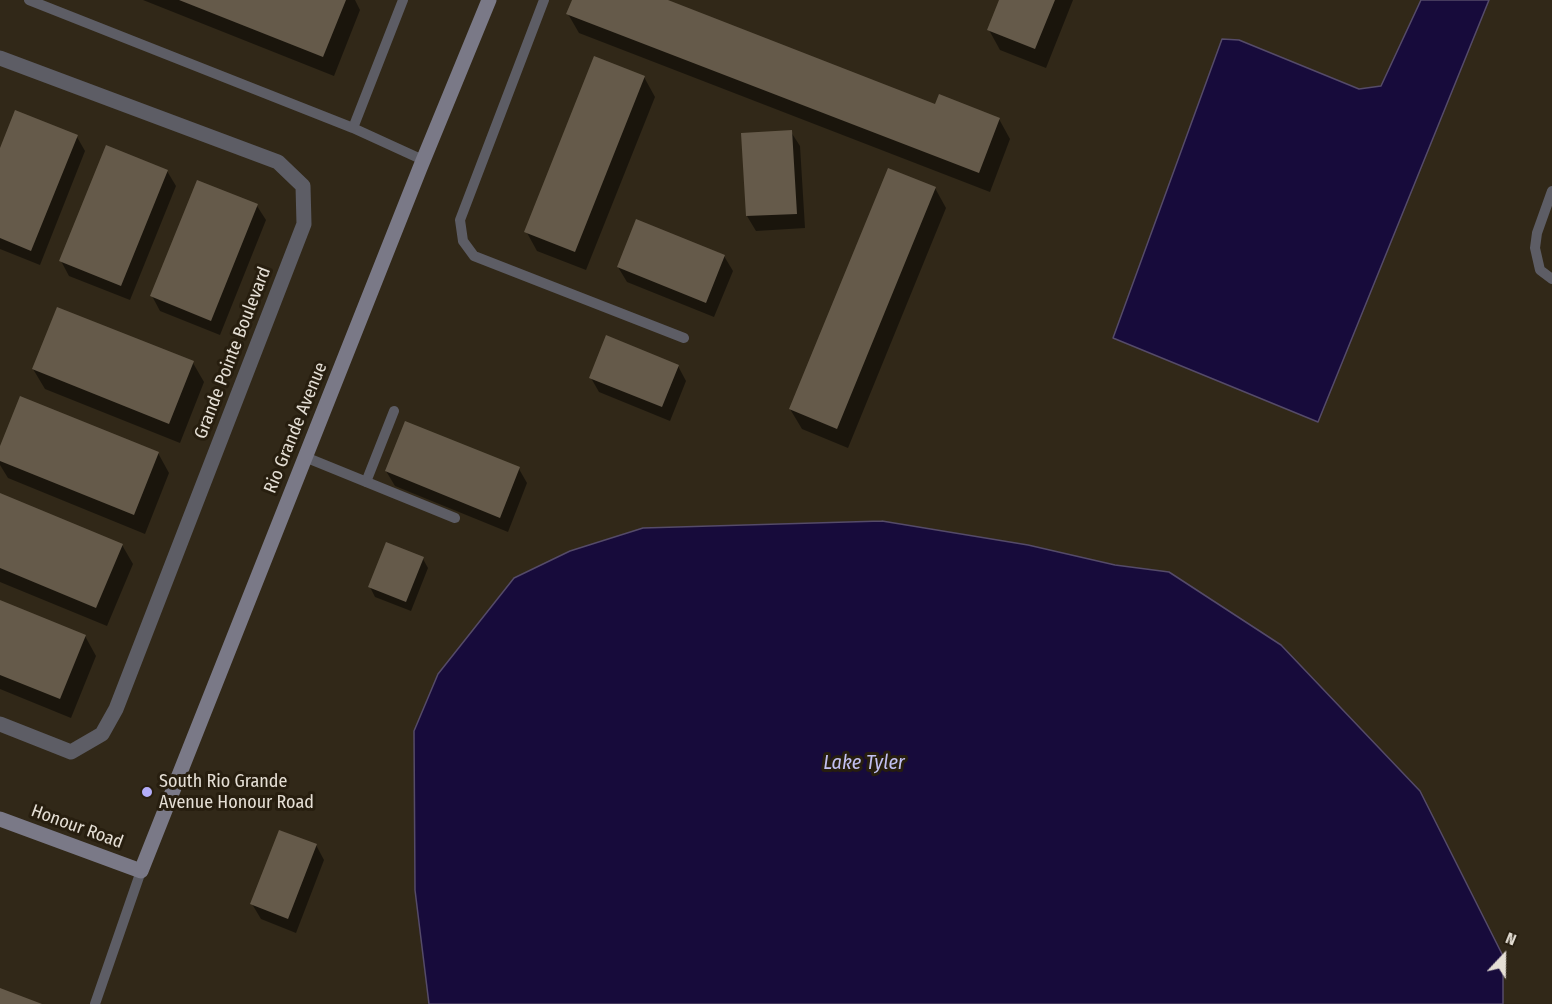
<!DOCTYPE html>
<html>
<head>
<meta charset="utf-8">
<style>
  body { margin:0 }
  #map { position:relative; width:1552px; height:1004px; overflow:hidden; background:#312818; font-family:"Fira Sans Condensed",sans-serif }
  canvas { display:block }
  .north { position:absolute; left:1474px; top:926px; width:60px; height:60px; -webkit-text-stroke:4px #271e0f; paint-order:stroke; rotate:22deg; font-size:16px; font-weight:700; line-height:24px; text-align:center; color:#e5dfd5 }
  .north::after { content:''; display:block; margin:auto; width:21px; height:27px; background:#e5dfd5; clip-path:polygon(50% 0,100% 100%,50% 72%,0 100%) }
</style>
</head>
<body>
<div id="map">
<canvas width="1552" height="1004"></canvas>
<div class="north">N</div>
</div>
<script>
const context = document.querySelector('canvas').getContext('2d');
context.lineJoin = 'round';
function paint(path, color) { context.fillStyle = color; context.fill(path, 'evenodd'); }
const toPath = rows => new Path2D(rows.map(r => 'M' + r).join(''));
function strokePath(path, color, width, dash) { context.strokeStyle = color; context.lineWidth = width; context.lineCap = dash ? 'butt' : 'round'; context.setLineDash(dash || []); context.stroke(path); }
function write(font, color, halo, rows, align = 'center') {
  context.font = font + ' "Fira Sans Condensed",sans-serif'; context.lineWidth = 6; context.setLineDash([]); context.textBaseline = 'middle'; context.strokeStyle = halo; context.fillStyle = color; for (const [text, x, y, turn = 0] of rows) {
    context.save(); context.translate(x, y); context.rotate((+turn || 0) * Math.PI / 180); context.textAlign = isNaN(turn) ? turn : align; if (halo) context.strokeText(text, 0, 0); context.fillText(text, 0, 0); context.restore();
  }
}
const water = toPath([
  [1421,0,1489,0,1318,422,1113,338,1222,39,1239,40,1359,89,1381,86,1421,0],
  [882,521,1028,545,1115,565,1169,572,1281,645,1420,791,1503,956,1503,1004,429,1004,415,890,414,731,438,674,514,578,570,551,643,528,882,521]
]);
const shadow = toPath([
  [143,0,355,0,360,10,334,76],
  [573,0,663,0,936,106,999,119,1010,139,990,192,579,33,568,14],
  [1000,0,1073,0,1046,68,1000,50,989,30],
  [644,77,655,97,586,270,537,251,526,231],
  [791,132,800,146,805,228,756,231,747,216,743,134],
  [77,137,85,151,40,265,0,249,0,152],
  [167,171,176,186,130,300,69,276,61,261],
  [198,182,257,206,266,220,220,335,160,311,152,296],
  [935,188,946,208,848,448,802,429,790,409],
  [724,256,733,271,714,317,627,282,618,267],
  [193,363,204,382,180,443,45,389,33,369],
  [678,366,686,381,670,421,599,392,591,378],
  [0,450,158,453,169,473,145,534,8,478,0,465],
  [519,469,527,483,508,532,395,486,386,471],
  [0,495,122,545,133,564,107,626,0,582],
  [423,559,428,568,411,611,375,597,370,587],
  [0,602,85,636,96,656,71,718,0,689],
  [316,845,324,860,296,933,261,919,252,904]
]);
const building = toPath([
  [179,0,346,0,323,57],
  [572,0,668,0,935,104,939,94,1000,118,979,173,566,14],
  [999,0,1055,0,1035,49,987,30],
  [594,56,645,76,575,252,524,232],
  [15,110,78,135,31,251,0,238,0,148],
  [792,130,797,214,746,216,741,133],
  [106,145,168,170,121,286,59,261],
  [888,168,936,187,837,429,789,409],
  [197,180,258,204,211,321,150,296],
  [636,219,725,255,706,303,617,267],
  [57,307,194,361,169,424,32,369],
  [606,335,679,365,662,407,589,378],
  [20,396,159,452,134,515,0,461,0,446],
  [405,421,520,467,500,518,385,471],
  [0,493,123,544,96,608,0,568],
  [386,542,424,557,406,602,368,587],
  [0,600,86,635,60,699,0,675],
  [279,830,317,844,288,919,250,904],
  [0,988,42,1004,0,1004]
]);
const lane = toPath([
  [29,0,353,128,423,160],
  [544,0,460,220,463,241,474,256,684,338],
  [353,128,403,0],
  [1552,191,1537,233,1535,248,1540,270,1552,279],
  [305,457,455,518],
  [366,482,394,411],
  [95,1004,141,871]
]);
const street = toPath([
  [0,58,278,162,303,186,304,224,116,709,102,734,71,752,0,724]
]);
const secondary = toPath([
  [0,819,141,871,420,168,489,0]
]);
const markers = [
  [147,792,6,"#b3adf9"]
];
const streetNames = [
  ["Grande Pointe Boulevard",233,353,-69],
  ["Rio Grande Avenue",296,428,-68],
  ["Honour Road",77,827,20]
];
const poiNames = [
  ["South Rio Grande",159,782],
  ["Avenue Honour Road",159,803]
];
const waterNames = [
  ["Lake Tyler",864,763]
];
paint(water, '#170b3b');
strokePath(water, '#554b69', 1.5);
paint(shadow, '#0007');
paint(building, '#655a4a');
strokePath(lane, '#5d5d65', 10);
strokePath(street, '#5d5d65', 15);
strokePath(secondary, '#7a7987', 15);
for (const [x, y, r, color] of markers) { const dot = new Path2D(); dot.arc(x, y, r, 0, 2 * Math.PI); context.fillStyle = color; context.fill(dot); strokePath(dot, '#271e0f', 2); }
write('18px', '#e5dfd5', '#271e0f', streetNames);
write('18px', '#e5dfd5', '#271e0f', poiNames, 'left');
write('italic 20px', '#c2c0f2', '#271e0f', waterNames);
</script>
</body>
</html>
